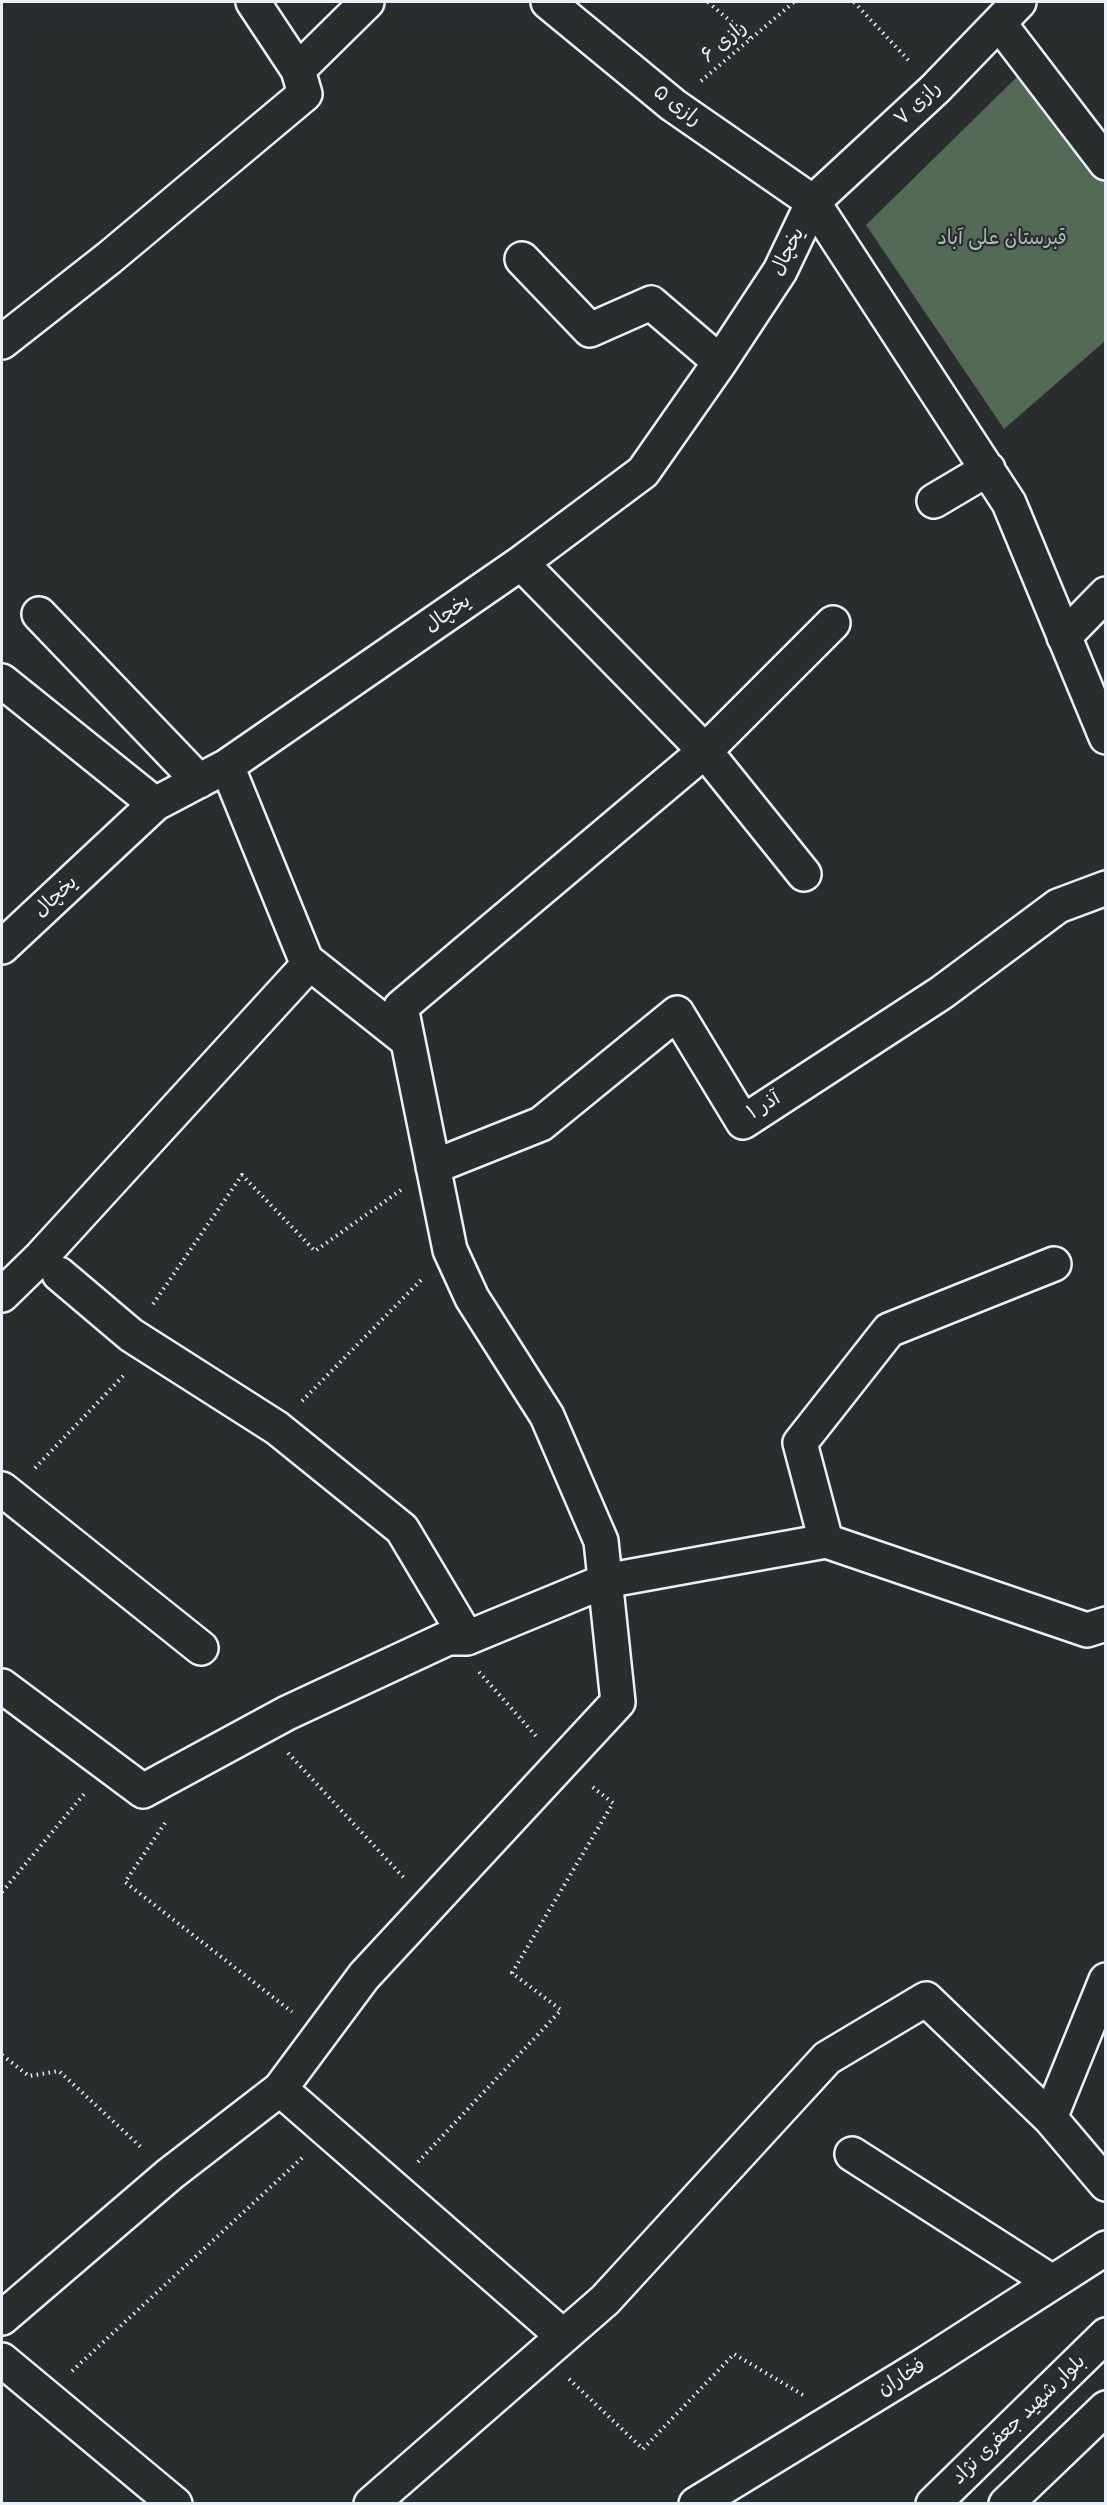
<!DOCTYPE html>
<html>
<head>
<meta charset="utf-8">
<style>
  body { margin:0 }
  #map { position:relative; width:1107px; height:2505px; overflow:hidden; background:#2a2d2e; font-family:Sriracha,sans-serif }
  canvas { display:block }
  .frame { position:absolute; inset:0; border:3px solid #e8f1f8; pointer-events:none }
</style>
</head>
<body>
<div id="map">
<canvas width="1107" height="2505"></canvas>
<div class="frame"></div>
</div>
<script>
const context = document.querySelector('canvas').getContext('2d');
context.lineJoin = 'round';
function paint(path, color) { context.fillStyle = color; context.fill(path, 'evenodd'); }
const toPath = rows => new Path2D(rows.map(r => 'M' + r).join(''));
function strokePath(path, color, width, dash) { context.strokeStyle = color; context.lineWidth = width; context.lineCap = dash ? 'butt' : 'round'; context.setLineDash(dash || []); context.stroke(path); }
function write(font, color, halo, rows, align = 'center') {
  context.font = font + ' Sriracha,"Playpen Sans Arabic",sans-serif'; context.lineWidth = 4.5; context.setLineDash([]); context.textBaseline = 'middle'; context.strokeStyle = halo; context.fillStyle = color; for (const [text, x, y, turn = 0] of rows) {
    context.save(); context.translate(x, y); context.rotate((+turn || 0) * Math.PI / 180); context.textAlign = isNaN(turn) ? turn : align; if (halo) context.strokeText(text, 0, 0); context.fillText(text, 0, 0); context.restore();
  }
}
const green = toPath([
  [1019,75,1105,179,1105,341,1004,429,866,225]
]);
const path = toPath([
  [708,2,750,38],
  [854,2,911,63],
  [701,81,794,2],
  [153,1304,242,1175,315,1251,401,1190],
  [302,1401,423,1278],
  [35,1468,125,1374],
  [479,1672,536,1736],
  [288,1753,404,1878],
  [165,1823,125,1882,292,2012],
  [2,1892,84,1794],
  [2,2055,29,2076,59,2071,143,2149],
  [418,2162,561,2010,512,1973,613,1803,590,1785],
  [72,2371,302,2158],
  [569,2379,643,2449,734,2354,803,2395]
]);
const street = toPath([
  [253,2,298,70,367,2],
  [548,2,673,105,813,202,1009,503,1106,737],
  [999,23,1106,163],
  [522,259,590,330,651,303,720,362],
  [2,342,109,258,305,94,298,70],
  [934,501,988,469],
  [521,563,705,751,804,874],
  [39,614,199,781],
  [1064,637,1106,594],
  [2,681,155,804],
  [227,766,306,960,408,1041],
  [2,947,155,804,227,766,521,563,643,472,720,362,780,271,813,202,935,89,1019,2],
  [433,1167,541,1124,677,1013,743,1122,941,993,1058,906,1106,888],
  [59,1274,131,1335,277,1428,402,1529,467,1638],
  [2,1295,41,1257,309,964],
  [2,1489,201,1648],
  [826,1541,800,1443,889,1330,1054,1264],
  [2,1686,143,1791,287,1713,448,1638,467,1638,605,1581,826,1541,1087,1630,1106,1624],
  [280,2089,563,2336],
  [1050,2118,1106,1980],
  [852,2154,1052,2282],
  [2,2318,170,2174,280,2089,364,1976,618,1702,601,1541,547,1416,472,1298,450,1250,401,1007,705,751,833,623],
  [2,2360,175,2504],
  [371,2504,605,2300,827,2058,926,1999,1050,2118,1106,2184],
  [696,2504,927,2363,1106,2248]
]);
const secondary = toPath([
  [933,2504,1106,2335],
  [1006,2504,1106,2408]
]);
const streetNames = [
  ["رازی ۶",724,42,-41],
  ["رازی ۷",918,104,-43],
  ["رازی ۵",677,106,37],
  ["یخچال",788,252,-63],
  ["یخچال",448,614,-35],
  ["یخچال",56,897,-43],
  ["آذر ۱",764,1106,-31],
  ["فخاران",902,2378,-32],
  ["بلوار شهید جعفری نژاد",1019,2420,-44]
];
const parkNames = [
  ["قبرستان علی آباد",1002,239]
];
paint(green, '#546a56');
strokePath(street, '#e8f1f8', 38);
strokePath(secondary, '#e8f1f8', 38);
strokePath(path, '#e8f1f8', 4, [1.5, 4.5]);
strokePath(street, '#2a2d2e', 33);
strokePath(secondary, '#2a2d2e', 33);
write('20px', '#e8f1f8', '#2a2d2e', streetNames);
write('20px', '#adbbb7', '#2a2d2e', parkNames);
</script>
</body>
</html>
